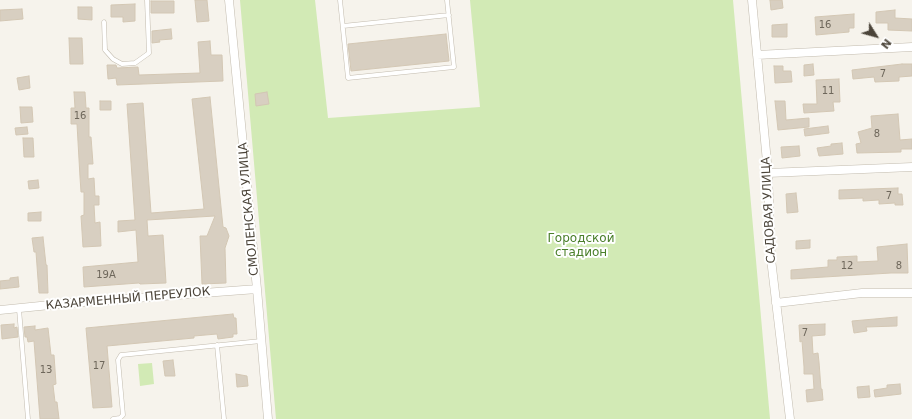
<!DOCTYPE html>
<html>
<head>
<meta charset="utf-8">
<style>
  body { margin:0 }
  #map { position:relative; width:912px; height:419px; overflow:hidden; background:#f6f3ec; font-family:"DejaVu Sans",sans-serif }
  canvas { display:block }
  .north { position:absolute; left:856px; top:16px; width:40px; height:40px; -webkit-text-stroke:3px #fff; paint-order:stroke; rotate:127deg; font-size:11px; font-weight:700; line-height:16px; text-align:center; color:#4b4439 }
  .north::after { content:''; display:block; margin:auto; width:14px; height:18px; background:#4b4439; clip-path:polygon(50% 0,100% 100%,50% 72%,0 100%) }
</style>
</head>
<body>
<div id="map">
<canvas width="912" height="419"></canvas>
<div class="north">N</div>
</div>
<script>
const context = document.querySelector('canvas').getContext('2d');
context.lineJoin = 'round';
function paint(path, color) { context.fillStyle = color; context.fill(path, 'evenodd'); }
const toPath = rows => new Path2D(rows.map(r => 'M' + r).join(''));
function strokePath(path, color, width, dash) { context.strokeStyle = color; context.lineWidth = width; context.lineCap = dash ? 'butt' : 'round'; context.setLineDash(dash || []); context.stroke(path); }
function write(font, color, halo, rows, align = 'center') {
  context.font = font + ' "DejaVu Sans",sans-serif'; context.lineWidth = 4; context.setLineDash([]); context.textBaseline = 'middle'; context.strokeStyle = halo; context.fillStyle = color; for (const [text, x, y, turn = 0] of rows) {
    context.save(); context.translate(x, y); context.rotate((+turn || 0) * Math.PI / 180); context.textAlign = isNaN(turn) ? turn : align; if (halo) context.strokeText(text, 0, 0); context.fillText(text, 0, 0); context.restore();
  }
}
const green = toPath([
  [240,0,315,0,328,118,480,107,470,0,733,0,770,419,276,419],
  [152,363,154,384,140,386,138,364]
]);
const building = toPath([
  [195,0,207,0,209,21,197,22,195,0],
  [770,0,782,0,783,8,771,10,770,0],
  [151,1,174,1,174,13,151,13,151,1],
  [135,4,135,21,123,22,123,17,111,17,111,5,135,4],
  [78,7,92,7,92,20,78,19,78,7],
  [22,9,23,19,0,21,0,10,22,9],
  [895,10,895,18,912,19,912,31,888,30,888,23,876,23,876,12,895,10],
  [854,14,854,28,849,28,849,32,816,35,815,17,854,14],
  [787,24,787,37,772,37,772,25,787,24],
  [171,29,172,39,159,40,160,42,152,43,152,31,171,29],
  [446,34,449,61,351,71,348,44,446,34],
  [69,38,82,38,83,64,70,64,69,38],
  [210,41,211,55,222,55,223,81,117,85,116,78,108,79,107,65,116,65,117,68,138,67,139,75,200,73,198,42,210,41],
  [813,64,814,75,804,76,804,65,813,64],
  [902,64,912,64,912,76,899,77,899,81,875,82,874,77,853,79,852,70,902,64],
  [774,66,783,66,783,71,791,71,792,82,775,83,774,66],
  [29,76,30,88,19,90,17,78,29,76],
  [839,79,840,102,833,102,834,111,804,113,803,104,817,104,816,80,839,79],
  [74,92,85,92,86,108,89,108,89,137,91,137,93,164,88,164,88,179,94,178,95,196,99,196,99,205,94,205,95,223,100,222,101,246,83,247,81,216,84,215,84,192,81,192,80,177,77,124,71,124,71,108,75,108,74,92],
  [267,92,269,104,256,106,255,94,267,92],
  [210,97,223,227,226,228,229,236,225,248,226,283,202,284,200,236,207,236,215,216,147,220,148,236,163,235,166,283,140,284,139,283,84,287,83,267,138,262,136,230,118,232,118,221,135,220,127,104,143,103,151,213,204,209,192,99,210,97],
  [100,101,111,101,111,110,100,110,100,101],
  [775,101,785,101,786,120,809,118,809,127,778,130,775,101],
  [20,107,32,107,33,122,21,123,20,107],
  [898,114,900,140,912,139,912,149,901,149,901,152,857,153,856,144,861,143,858,132,872,128,871,116,898,114],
  [828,126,829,133,805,136,804,129,828,126],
  [27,127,28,134,16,135,15,128,27,127],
  [23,138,33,138,34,157,24,157,23,138],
  [842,143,843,154,819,156,817,148,831,146,831,144,842,143],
  [799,146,800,156,782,158,781,147,799,146],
  [38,180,39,188,29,189,28,181,38,180],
  [898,188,898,194,902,194,903,205,895,205,895,203,879,204,879,200,863,201,863,198,839,199,839,190,898,188],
  [796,193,798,212,787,213,786,194,796,193],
  [41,212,41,221,28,221,28,213,41,212],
  [43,237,46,265,47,265,48,293,39,293,36,252,34,252,32,238,43,237],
  [810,240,810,248,796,249,796,241,810,240],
  [907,244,908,273,891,273,791,279,791,270,828,267,828,260,837,260,837,257,857,256,857,262,878,261,877,247,907,244],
  [18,277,19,287,0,289,0,281,10,280,10,278,18,277],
  [233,314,234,318,236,318,237,334,233,334,233,337,218,339,217,334,194,336,194,338,107,346,112,407,93,408,86,328,233,314],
  [897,317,897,326,866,327,867,331,854,333,852,321,897,317],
  [14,324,14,328,17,327,18,337,2,339,1,325,14,324],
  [825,324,825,335,812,336,813,354,818,353,819,362,821,389,822,389,823,400,807,402,806,390,814,389,813,374,804,374,804,367,802,341,800,342,799,325,825,324],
  [35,326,35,330,48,328,51,355,54,355,56,384,53,385,55,402,57,402,59,419,40,419,34,341,28,342,27,337,25,337,24,327,35,326],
  [173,360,175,376,165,376,163,361,173,360],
  [236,374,247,376,248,386,237,387,236,374],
  [900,384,901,394,875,397,874,390,887,388,887,385,900,384],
  [869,386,870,397,858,398,857,387,869,386]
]);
const service = toPath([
  [340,0,348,78,454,67,447,0],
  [104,22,105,50,113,59,122,64,135,63,149,53,147,0],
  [343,26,449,15],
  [19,309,28,419],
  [217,345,224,419],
  [113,419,120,418,123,415,118,360,121,355,261,341]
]);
const minor = toPath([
  [229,0,257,289,268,419],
  [752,0,768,173,771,259,790,419],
  [757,55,912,47],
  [768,173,912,167],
  [776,303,862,293,912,293],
  [0,310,70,303,257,289]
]);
const numberNames = [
  ["16",825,25],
  ["7",883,74],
  ["11",828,91],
  ["16",80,116],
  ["8",877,134],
  ["7",889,196],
  ["12",847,266],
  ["8",899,266],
  ["19А",106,275],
  ["7",805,333],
  ["17",99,366],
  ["13",46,370]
];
const streetNames = [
  ["СМОЛЕНСКАЯ УЛИЦА",249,209,-95],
  ["САДОВАЯ УЛИЦА",769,210,-93],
  ["КАЗАРМЕННЫЙ ПЕРЕУЛОК",128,299,-5]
];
const parkNames = [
  ["Городской",581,239],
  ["стадион",581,253]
];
paint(green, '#d2eab5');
paint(building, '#d8cfc1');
strokePath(building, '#d3c7b4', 1);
strokePath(service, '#c2bbae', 5);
strokePath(minor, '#c2bbae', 9);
strokePath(service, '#fff', 4);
strokePath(minor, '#fff', 8);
write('10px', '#6e675b', null, numberNames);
write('12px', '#4b4439', '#fff', streetNames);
write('12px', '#4a7f2a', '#fff', parkNames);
</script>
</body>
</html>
